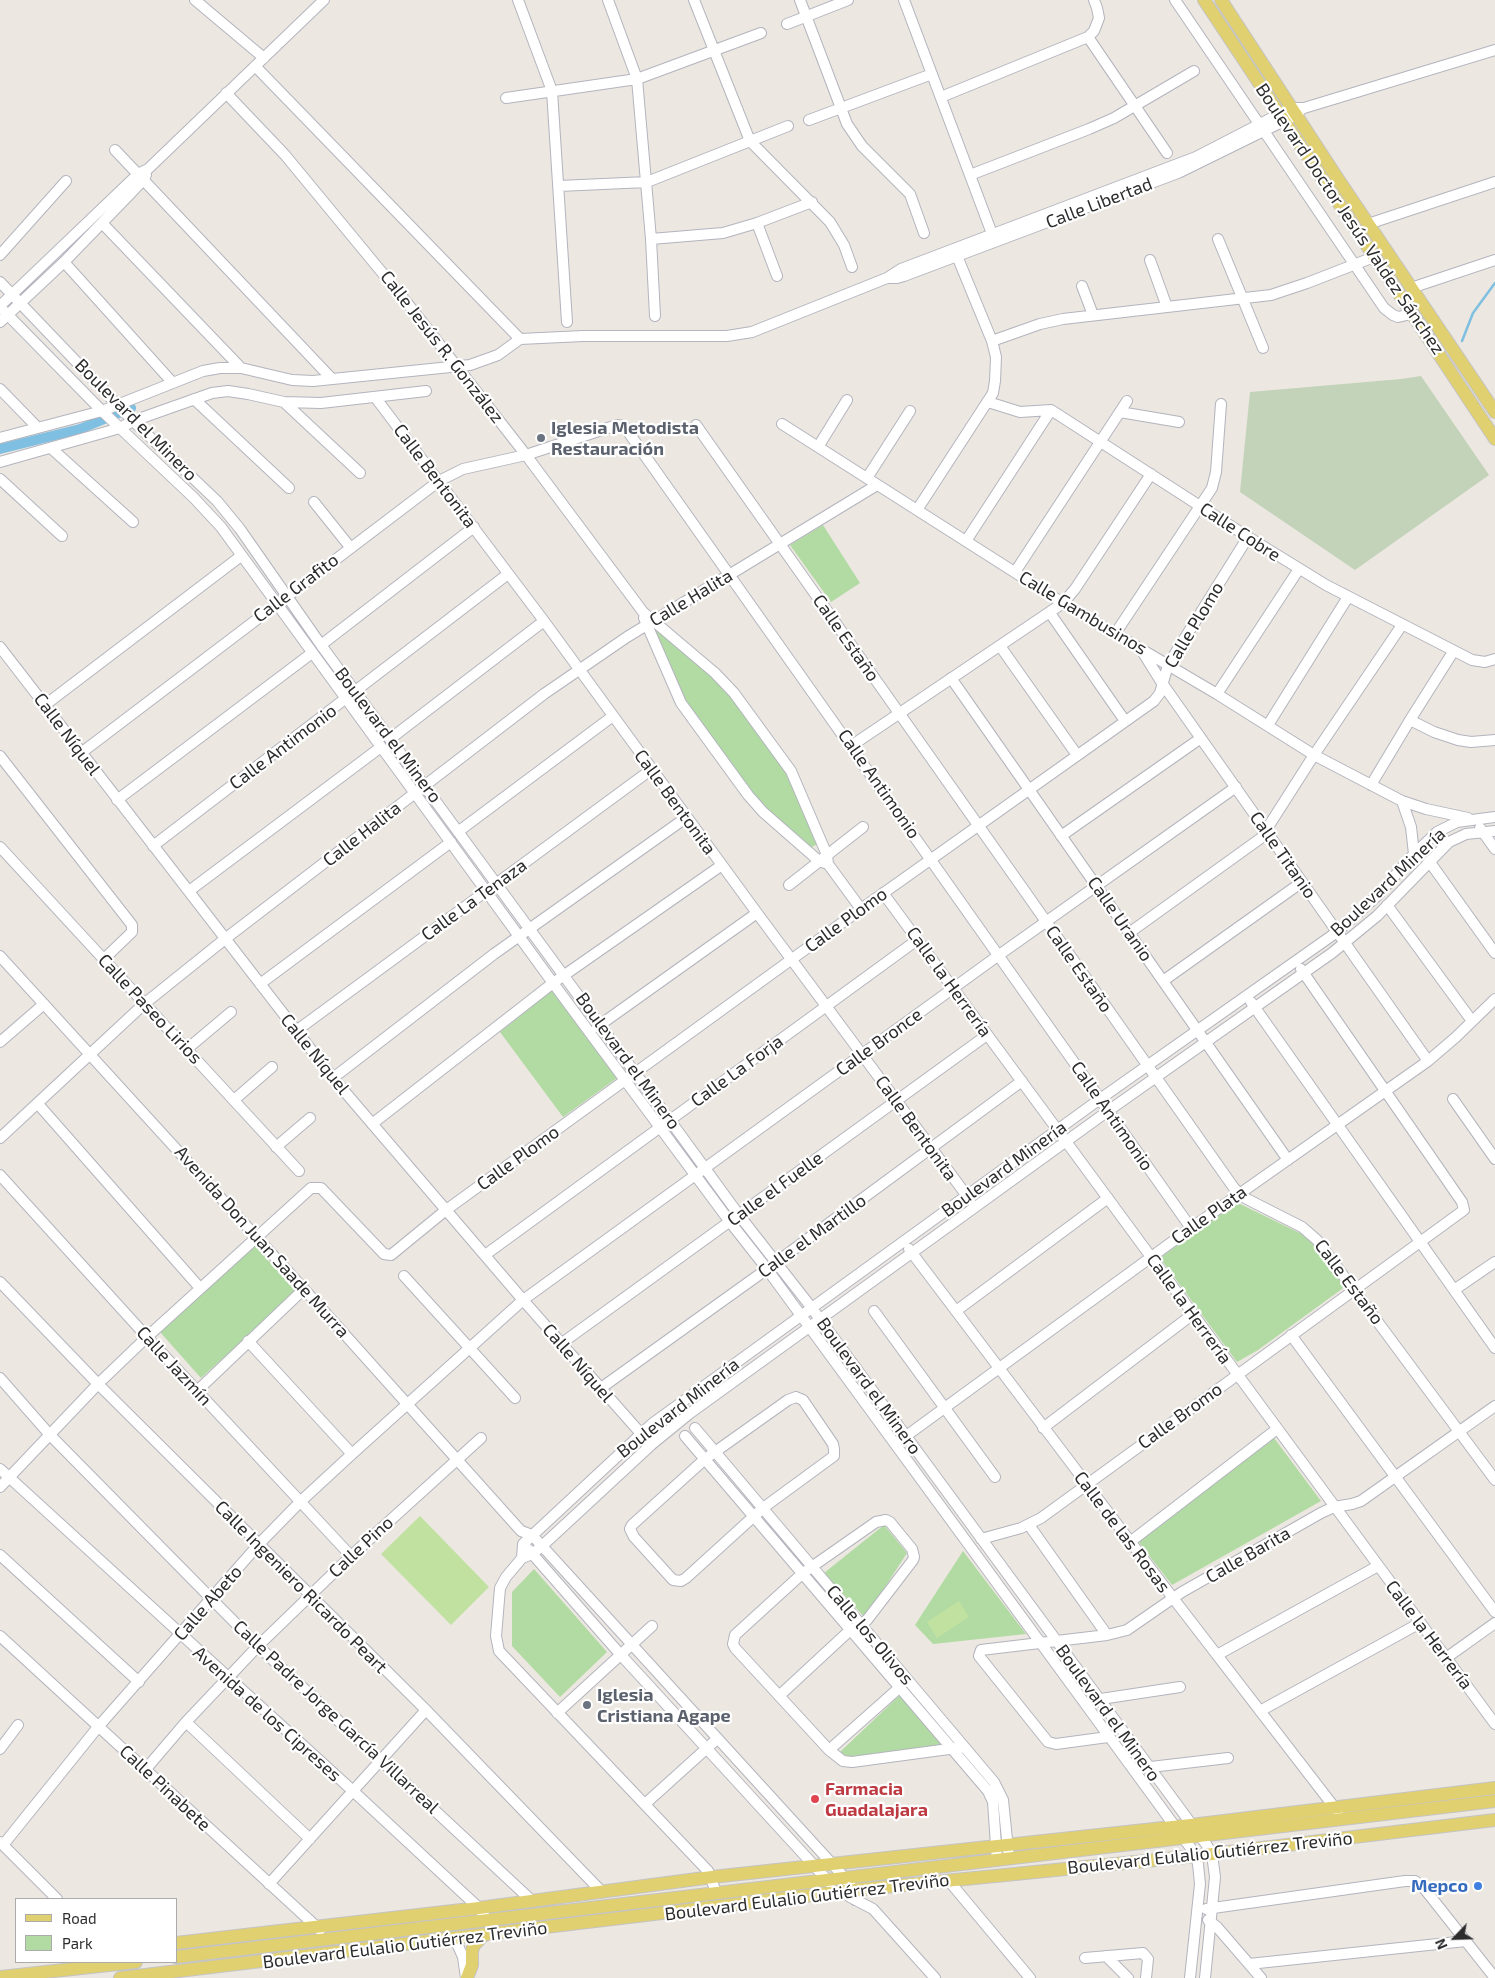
<!DOCTYPE html>
<html>
<head>
<meta charset="utf-8">
<style>
  body { margin:0 }
  #map { position:relative; width:1495px; height:1978px; overflow:hidden; background:#ece7e0; font-family:"Exo 2",sans-serif }
  canvas { display:block }
  .legend { position:absolute; left:15px; top:1898px; width:162px; height:65px; box-sizing:border-box; background:#fff; border:1px solid #ababab; margin:0; padding:6px 9px; list-style:none; font-size:15px; color:#2c2c2c }
  .legend li { display:flex; align-items:center; gap:10px; height:25px }
  .legend b { width:25px; border:1px solid #ababab }
  .north { position:absolute; left:1430px; top:1913px; width:50px; height:50px; -webkit-text-stroke:4px #fff; paint-order:stroke; rotate:246deg; font-size:14px; font-weight:700; line-height:20px; text-align:center; color:#2c2c2c }
  .north::after { content:''; display:block; margin:auto; width:18px; height:22px; background:#2c2c2c; clip-path:polygon(50% 0,100% 100%,50% 72%,0 100%) }
</style>
</head>
<body>
<div id="map">
<canvas width="1495" height="1978"></canvas>
<ul class="legend">
<li><b style="height:6px;background:#e1d06f"></b>Road</li>
<li><b style="height:14px;background:#b1dba3"></b>Park</li>
</ul>
<div class="north">N</div>
</div>
<script>
const context = document.querySelector('canvas').getContext('2d');
context.lineJoin = 'round';
function paint(path, color) { context.fillStyle = color; context.fill(path, 'evenodd'); }
const toPath = rows => new Path2D(rows.map(r => 'M' + r).join(''));
function strokePath(path, color, width, dash) { context.strokeStyle = color; context.lineWidth = width; context.lineCap = dash ? 'butt' : 'round'; context.setLineDash(dash || []); context.stroke(path); }
function write(font, color, halo, rows, align = 'center') {
  context.font = font + ' "Exo 2",sans-serif'; context.lineWidth = 4.5; context.setLineDash([]); context.textBaseline = 'middle'; context.strokeStyle = halo; context.fillStyle = color; for (const [text, x, y, turn = 0] of rows) {
    context.save(); context.translate(x, y); context.rotate((+turn || 0) * Math.PI / 180); context.textAlign = isNaN(turn) ? turn : align; if (halo) context.strokeText(text, 0, 0); context.fillText(text, 0, 0); context.restore();
  }
}
const green = toPath([
  [823,525,860,583,831,602,790,545],
  [658,630,721,684,791,778,817,844,809,849,763,809,683,704,653,638],
  [552,990,617,1078,563,1117,500,1032],
  [1236,1202,1308,1237,1346,1286,1258,1350,1237,1362,1160,1258],
  [255,1245,296,1292,201,1378,160,1332],
  [1274,1438,1321,1501,1172,1585,1137,1540],
  [884,1525,907,1553,865,1618,824,1573],
  [963,1551,1026,1634,933,1644,915,1625],
  [534,1569,607,1652,560,1697,512,1646,512,1592],
  [900,1695,945,1745,845,1758,840,1752]
]);
const cemetery = toPath([
  [1421,376,1489,475,1355,570,1240,492,1250,392,1401,379]
]);
const pitch = toPath([
  [420,1516,489,1587,451,1625,381,1554],
  [959,1601,969,1617,937,1638,927,1622]
]);
const stream = toPath([
  [1462,341,1473,313,1495,283]
]);
const canal = toPath([
  [0,449,80,429,131,408]
]);
const minor = toPath([
  [195,0,264,58],
  [518,0,552,91,567,322],
  [608,0,637,79,651,239,655,316],
  [694,0,750,141,830,222,844,245,852,267],
  [800,0,847,124,862,146,910,194,924,233],
  [904,0,994,239],
  [1175,0,1384,308,1393,315,1398,317,1411,314],
  [787,24,848,0],
  [1088,37,1167,153],
  [255,66,520,339],
  [226,93,285,155,408,304,526,455,643,612,715,673,734,693,791,771,827,855,828,864,861,909],
  [941,97,1088,37,1094,31,1099,18,1097,8,1094,0],
  [506,98,637,79,761,33],
  [809,120,932,74],
  [115,150,332,379],
  [970,175,1089,129,1114,118,1194,71],
  [559,186,647,182,788,126],
  [102,223,241,368],
  [757,223,777,276],
  [1368,224,1495,182],
  [651,239,723,233,757,223,812,202],
  [1218,239,1263,348],
  [0,255,66,181],
  [1150,260,1167,307],
  [64,262,172,382],
  [888,278,897,278,904,276,1178,173,1296,115,1301,110],
  [0,282,133,421,217,501,240,529,321,645,669,1119,739,1215,811,1307,1206,1844,1212,1854,1215,1877,1205,1978],
  [1082,286,1093,315],
  [1411,288,1495,260],
  [0,306,138,174,148,169,324,0],
  [0,307,102,411,194,498,221,527,553,983,730,1222,767,1269,1190,1847,1196,1856,1198,1864,1200,1884,1190,1978],
  [0,322,64,262,130,194,144,179,146,175],
  [520,339,583,336,727,336,752,332,887,278,901,269,1196,157,1291,108,1304,108,1495,50],
  [992,341,1040,324,1063,319,1271,295,1307,283,1374,257],
  [0,389,38,428],
  [375,397,544,621,757,913,970,1200],
  [194,399,289,488],
  [284,402,360,473],
  [988,402,1020,412,1051,410,1248,537,1326,585,1472,660,1485,662,1495,659],
  [1120,412,1179,422],
  [782,424,1063,603,1217,694,1314,755,1402,801,1426,809,1468,818],
  [696,425,1234,1188,1243,1197,1302,1227,1317,1240,1495,1480],
  [0,438,102,411,203,371,220,368,241,368,292,380,313,381,470,365,498,355,520,339],
  [818,447,847,400],
  [51,448,133,522],
  [0,462,120,428,133,421,212,393,228,391,248,394,284,402,321,403,426,391],
  [867,478,910,411],
  [0,479,62,536],
  [314,502,350,547],
  [917,510,993,393,995,381,996,357,992,341,957,256],
  [966,541,1051,410],
  [1015,572,1127,401],
  [1050,613,1125,721],
  [644,618,681,703,748,795,763,812,819,861,828,864],
  [1115,634,1212,488,1216,472,1221,404],
  [321,645,474,527],
  [1000,646,1077,755],
  [0,647,333,1078,523,1300,651,1445],
  [1142,651,1162,683,1428,1061],
  [951,678,1288,1160],
  [1217,694,1299,569],
  [45,705,241,556],
  [1410,720,1434,732,1458,740,1471,742,1495,740],
  [1268,725,1348,597],
  [390,739,544,621],
  [851,746,1063,603,1075,589,1151,474],
  [81,753,439,481,463,469,526,455,617,425,624,426,1191,1228],
  [0,756,132,925,132,932,104,959],
  [1371,785,1410,720,1453,652],
  [117,800,312,653],
  [1402,801,1411,827,1414,854],
  [1480,828,1495,849],
  [459,831,613,716],
  [1061,836,1201,738],
  [153,846,508,574],
  [0,847,299,1171],
  [1429,861,1495,953],
  [789,885,863,827],
  [189,891,381,747],
  [883,893,1495,1724],
  [1387,905,1472,1021],
  [1129,933,1261,838,1314,755,1402,625],
  [0,956,304,1289,521,1531,532,1535,844,1877,854,1890,855,1900],
  [1163,981,1302,882],
  [260,984,451,842],
  [1251,1002,1495,1348],
  [597,1027,757,913],
  [296,1031,652,769],
  [0,1042,44,1004],
  [187,1049,231,1012],
  [333,1078,494,954,687,817],
  [1453,1099,1495,1159],
  [234,1100,272,1067],
  [38,1104,200,1288],
  [372,1124,553,983,722,865],
  [0,1138,144,1004,225,939,544,694,627,637,877,485],
  [276,1147,310,1118],
  [0,1175,147,1337,351,1556],
  [909,1249,1173,1598,1338,1812],
  [485,1255,917,940],
  [404,1276,515,1398],
  [0,1282,98,1384,426,1710,602,1892],
  [1454,1290,1495,1262],
  [874,1311,995,1477],
  [956,1311,1108,1198],
  [1291,1335,1495,1612],
  [248,1341,352,1454],
  [562,1343,987,1035],
  [0,1378,50,1435,258,1646,531,1900],
  [601,1388,767,1269,1022,1081],
  [197,1391,304,1289],
  [796,1397,803,1400,833,1444,834,1449,834,1456,763,1508,686,1578,681,1581,673,1580,634,1537,630,1529,632,1525,705,1459,788,1400,796,1397],
  [695,1428,994,1782,1003,1800,1009,1859],
  [1043,1428,1193,1314],
  [685,1436,988,1791,993,1802,997,1860],
  [902,1439,1191,1228,1428,1061,1456,1037,1495,999],
  [0,1469,353,1791,479,1908,487,1920],
  [0,1487,98,1384,147,1337,311,1188,321,1188,384,1254,391,1255,446,1210,861,909,1154,701,1160,693,1168,665,1248,537],
  [1029,1525,1107,1635],
  [981,1539,1021,1528,1041,1518,1464,1210,1462,1202,1301,969],
  [1130,1542,1277,1429],
  [528,1549,620,1654,830,1883],
  [0,1555,139,1682],
  [522,1558,523,1544,653,1423,1100,1099,1337,932,1377,896,1414,854,1437,832,1457,822,1495,817],
  [0,1636,320,1930],
  [1217,1655,1378,1566],
  [1446,1658,1495,1623],
  [779,1696,847,1633,867,1620,913,1560,914,1557,912,1549,890,1522,886,1520,876,1522,803,1573,735,1635,733,1644,735,1648,829,1750,843,1761,852,1762,964,1747],
  [1094,1700,1180,1687],
  [1260,1711,1420,1623],
  [557,1713,652,1626],
  [186,1722,310,1839],
  [1108,1737,1056,1744,1048,1742,979,1656,981,1650,1107,1635,1127,1630,1182,1592,1321,1513,1334,1507,1352,1504,1361,1501,1495,1406],
  [0,1749,18,1725],
  [829,1750,899,1688],
  [1142,1768,1228,1758],
  [145,1770,186,1722,258,1646,351,1556,481,1438],
  [645,1804,717,1739],
  [0,1842,57,1899],
  [3,1845,98,1727,259,1544,300,1502,352,1454,523,1300,999,955,1236,787],
  [949,1881,1030,1978],
  [269,1884,426,1710],
  [716,1892,708,1871,499,1651,496,1636,500,1588,506,1577,522,1558,532,1554,542,1546,651,1445,689,1414,1108,1111,1332,953,1377,916,1449,842,1466,834,1495,831],
  [850,1897,873,1909,935,1978],
  [1206,1909,1405,1881,1415,1881,1423,1887,1495,1978],
  [1208,1920,1217,1927,1261,1978],
  [455,1939,463,1957,466,1978],
  [1106,1956,1128,1978],
  [1085,1958,1143,1953,1148,1959,1146,1978],
  [1249,1964,1466,1941]
]);
const major = toPath([
  [1204,0,1495,439],
  [1221,0,1338,179,1495,412],
  [176,1943,479,1908,712,1877,1191,1825,1495,1788],
  [176,1957,1495,1801],
  [0,1977,136,1962],
  [120,1978,854,1890,1196,1856,1495,1820],
  [467,1978,472,1965,472,1951,474,1945,483,1936]
]);
const markers = [
  [541,438,5,"#6b7280"],
  [587,1705,5,"#6b7280"],
  [815,1799,5,"#e0444e"],
  [1478,1886,5,"#3f7fe0"]
];
const streetNames = [
  ["Calle Libertad",1099,203,-21],
  ["Boulevard Doctor Jesús Valdez Sánchez",1350,219,56],
  ["Calle Jesús R. González",442,347,52],
  ["Boulevard el Minero",136,420,45],
  ["Calle Bentonita",435,476,53],
  ["Calle Cobre",1240,532,33],
  ["Calle Grafito",296,588,-37],
  ["Calle Halita",691,598,-31],
  ["Calle Gambusinos",1083,613,31],
  ["Calle Plomo",1194,625,-59],
  ["Calle Estaño",846,638,55],
  ["Calle Níquel",67,734,53],
  ["Boulevard el Minero",388,735,53],
  ["Calle Antimonio",283,747,-37],
  ["Calle Antimonio",879,784,55],
  ["Calle Bentonita",675,802,54],
  ["Calle Halita",362,834,-38],
  ["Calle Titanio",1283,855,55],
  ["Boulevard Minería",1388,882,-43],
  ["Calle La Tenaza",474,900,-36],
  ["Calle Uranio",1120,919,55],
  ["Calle Plomo",846,920,-36],
  ["Calle Estaño",1079,969,55],
  ["Calle la Herrería",949,982,54],
  ["Calle Paseo Lirios",150,1009,47],
  ["Calle Bronce",879,1042,-36],
  ["Calle Níquel",315,1054,51],
  ["Boulevard el Minero",628,1061,54],
  ["Calle La Forja",737,1071,-36],
  ["Calle Antimonio",1112,1116,55],
  ["Calle Bentonita",916,1128,54],
  ["Calle Plomo",518,1158,-36],
  ["Boulevard Minería",1004,1169,-36],
  ["Calle el Fuelle",775,1189,-36],
  ["Calle Plata",1209,1215,-35],
  ["Calle el Martillo",812,1236,-36],
  ["Avenida Don Juan Saade Murra",262,1242,48],
  ["Calle Estaño",1349,1282,53],
  ["Calle la Herrería",1189,1309,54],
  ["Calle Níquel",578,1363,49],
  ["Calle Jazmín",174,1366,47],
  ["Boulevard el Minero",869,1386,54],
  ["Boulevard Minería",678,1408,-38],
  ["Calle Bromo",1180,1416,-36],
  ["Calle de las Rosas",1122,1532,53],
  ["Calle Pino",361,1547,-43],
  ["Calle Barita",1248,1555,-30],
  ["Calle Ingeniero Ricardo Peart",301,1587,45],
  ["Calle Abeto",208,1603,-49],
  ["Calle los Olivos",870,1635,50],
  ["Calle la Herrería",1429,1635,53],
  ["Boulevard el Minero",1108,1713,54],
  ["Avenida de los Cipreses",267,1714,42],
  ["Calle Padre Jorge García Villarreal",336,1717,43],
  ["Calle Pinabete",165,1788,43],
  ["Boulevard Eulalio Gutiérrez Treviño",1210,1853,-6],
  ["Boulevard Eulalio Gutiérrez Treviño",807,1897,-7],
  ["Boulevard Eulalio Gutiérrez Treviño",405,1945,-7]
];
const worshipNames = [
  ["Iglesia Metodista",551,428],
  ["Restauración",551,449],
  ["Iglesia",597,1695],
  ["Cristiana Agape",597,1716]
];
const healthNames = [
  ["Farmacia",825,1789],
  ["Guadalajara",825,1810]
];
const shopNames = [
  ["Mepco",1468,1886]
];
paint(green, '#b1dba3');
paint(cemetery, '#c3d3b9');
paint(pitch, '#c0e1a0');
strokePath(stream, '#7fbfe1', 2.5);
strokePath(canal, '#7fbfe1', 10);
strokePath(minor, '#b3b4be', 12);
strokePath(major, '#c4c4c4', 14);
strokePath(minor, '#fff', 10);
strokePath(major, '#e1d06f', 12);
for (const [x, y, r, color] of markers) { const dot = new Path2D(); dot.arc(x, y, r, 0, 2 * Math.PI); context.fillStyle = color; context.fill(dot); strokePath(dot, '#fff', 2); }
write('18px', '#2c2c2c', '#fff', streetNames);
write('bold 18px', '#5b616d', '#fff', worshipNames, 'left');
write('bold 18px', '#be3a42', '#fff', healthNames, 'left');
write('bold 18px', '#366cbe', '#fff', shopNames, 'right');
</script>
</body>
</html>
